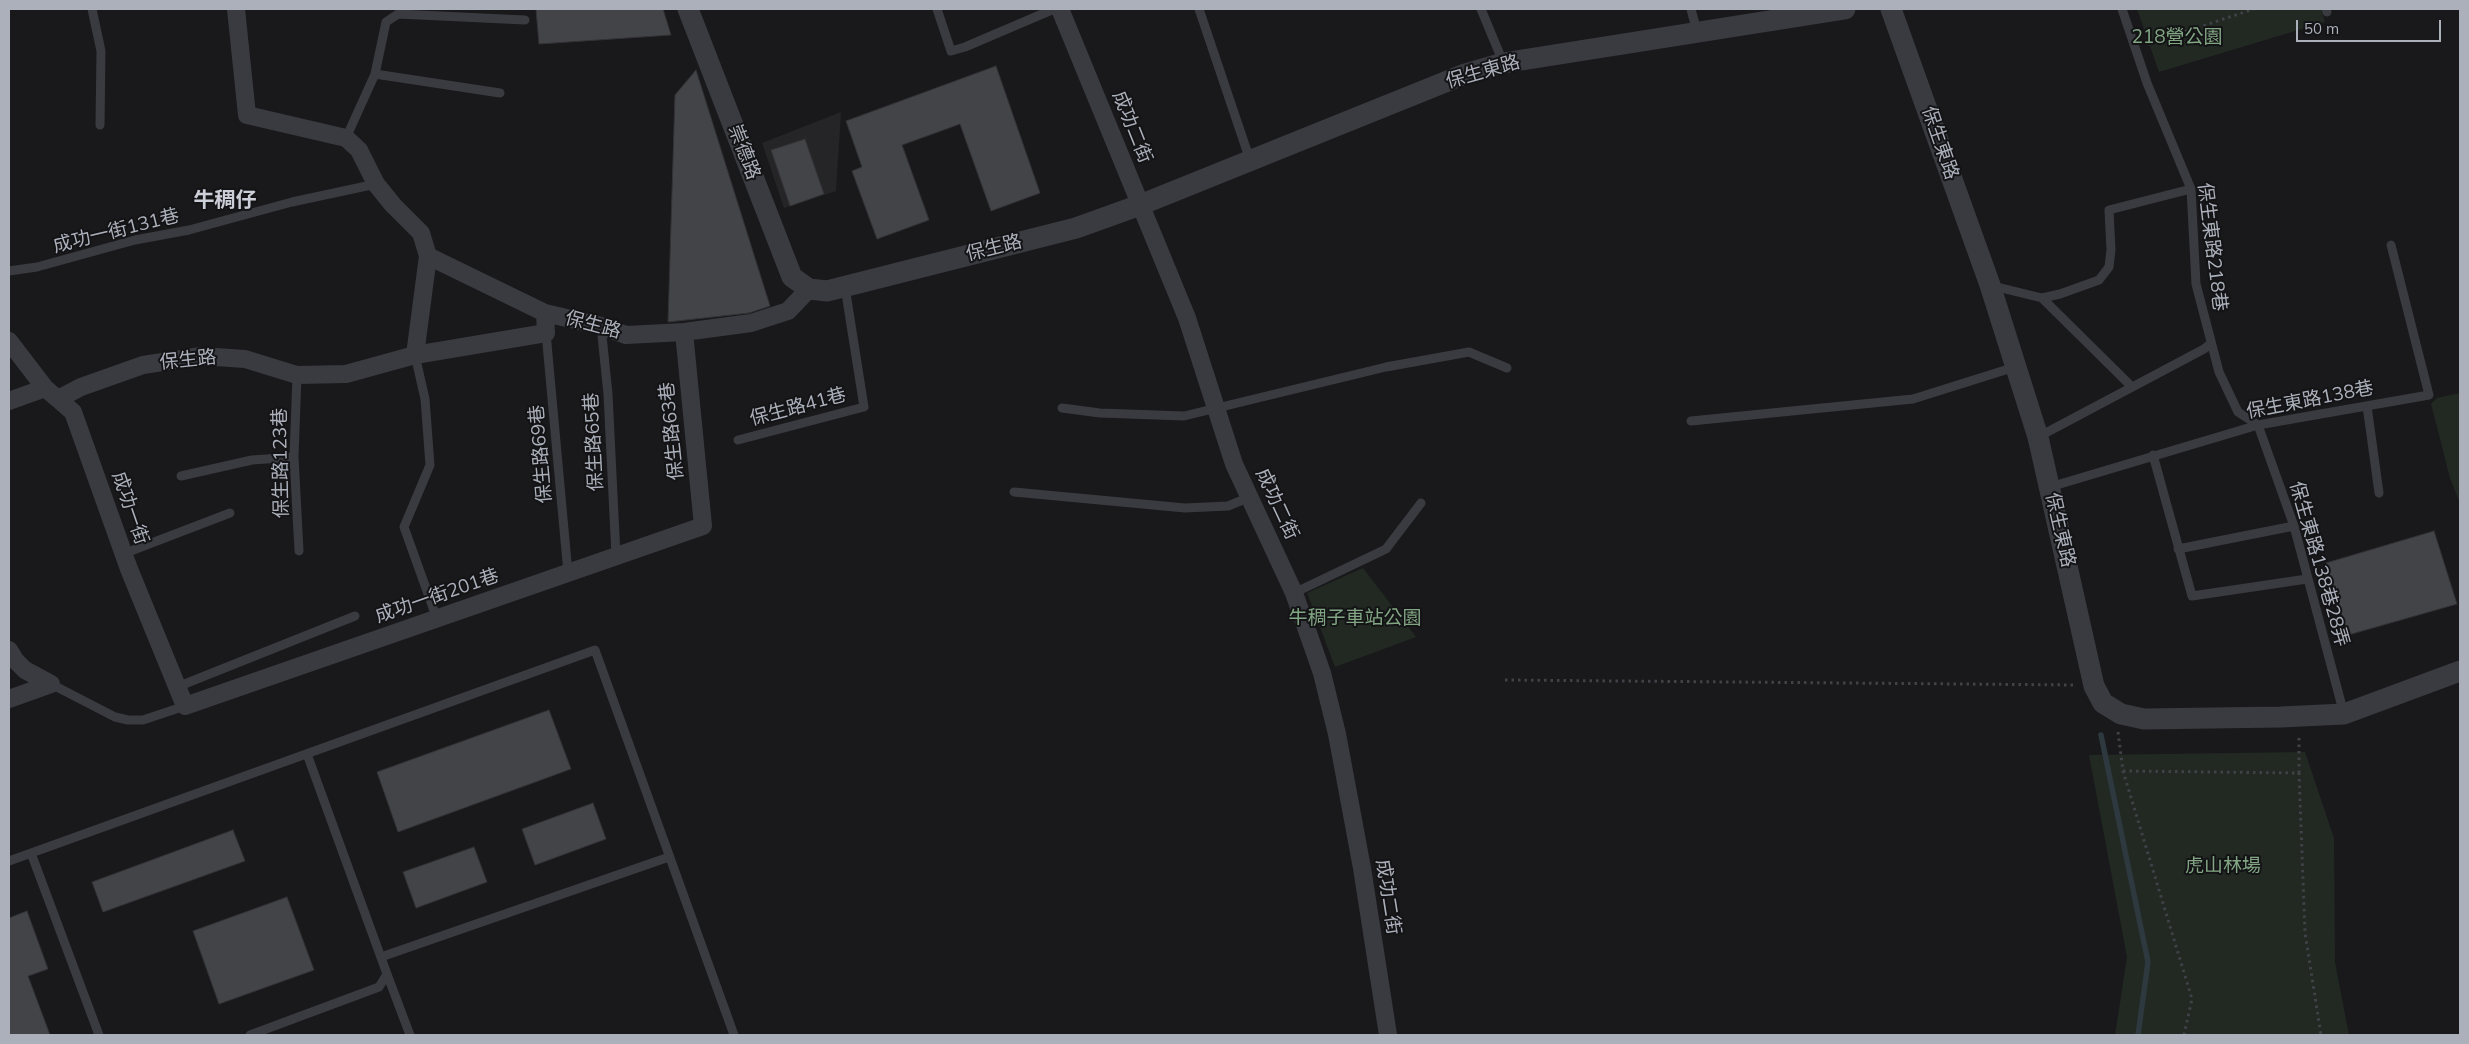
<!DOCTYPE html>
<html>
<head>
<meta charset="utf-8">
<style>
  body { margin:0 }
  #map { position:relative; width:2469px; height:1044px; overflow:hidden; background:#19191b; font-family:Mulish,sans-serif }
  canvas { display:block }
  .frame { position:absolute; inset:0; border:10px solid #abb0bb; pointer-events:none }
  .scale { position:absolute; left:2296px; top:20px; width:145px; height:22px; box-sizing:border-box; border:2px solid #abb0bb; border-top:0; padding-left:6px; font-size:15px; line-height:18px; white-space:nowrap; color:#abb0bb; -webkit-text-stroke:4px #141416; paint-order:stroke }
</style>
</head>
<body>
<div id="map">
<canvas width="2469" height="1044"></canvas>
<div class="frame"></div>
<div class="scale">50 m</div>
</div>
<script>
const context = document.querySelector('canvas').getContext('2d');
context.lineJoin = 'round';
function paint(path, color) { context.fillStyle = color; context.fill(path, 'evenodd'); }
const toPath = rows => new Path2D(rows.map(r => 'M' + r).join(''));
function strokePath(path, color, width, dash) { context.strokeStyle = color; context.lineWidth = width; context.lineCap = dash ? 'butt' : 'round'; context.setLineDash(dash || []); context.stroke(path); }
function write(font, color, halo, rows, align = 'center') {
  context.font = font + ' Mulish,"Noto Sans TC",sans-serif'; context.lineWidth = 4; context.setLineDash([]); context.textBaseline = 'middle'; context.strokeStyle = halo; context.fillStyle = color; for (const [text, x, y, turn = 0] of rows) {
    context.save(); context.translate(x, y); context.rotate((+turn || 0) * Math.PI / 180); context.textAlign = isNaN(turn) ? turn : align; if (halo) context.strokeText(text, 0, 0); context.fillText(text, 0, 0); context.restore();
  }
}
const built = toPath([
  [841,112,836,191,784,208,762,143]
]);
const green = toPath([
  [2137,9,2321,9,2325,22,2159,72],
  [2460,393,2460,503,2450,478,2431,404,2437,398],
  [1363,568,1416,637,1335,667,1307,593],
  [2305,752,2334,838,2335,962,2349,1035,2115,1035,2127,957,2089,755]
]);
const stream = toPath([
  [2101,735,2148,962,2138,1035]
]);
const building = toPath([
  [536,9,663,9,671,35,539,44,536,9],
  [996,66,1040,193,991,211,960,124,902,145,929,220,877,239,852,171,862,167,846,121,996,66],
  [696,70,770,306,749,313,668,322,675,95,696,70],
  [805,139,824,194,790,206,771,150,805,139],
  [2434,531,2457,604,2348,635,2326,563,2434,531],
  [549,710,571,769,398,832,377,772,549,710],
  [593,803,606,839,535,865,522,829,593,803],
  [233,830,245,861,103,912,92,882,233,830],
  [474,847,487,882,416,908,403,872,474,847],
  [287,897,314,970,219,1004,193,931,287,897],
  [27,911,48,969,28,976,50,1035,9,1035,9,918,27,911]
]);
const path = toPath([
  [2148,44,2254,9],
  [1505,680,2075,685],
  [2118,732,2123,771,2192,999,2184,1035],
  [2123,771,2299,773,2305,933,2321,1035],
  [2299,773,2299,736]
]);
const service = toPath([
  [92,9,101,51,100,125],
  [937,9,951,51,965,47,1054,9],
  [1199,9,1250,160],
  [1481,9,1503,62],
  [1691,9,1697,32],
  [2122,9,2147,83,2191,189,2196,284,2219,372,2238,412,2258,425,2294,526,2344,714],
  [2326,9,2327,12],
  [375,74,500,93],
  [346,138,375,74,386,22,398,14,525,20],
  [9,271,37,267,135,240,189,230,292,202,376,184],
  [1993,286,2042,298,2132,387],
  [2042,298,2060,294,2099,280,2109,267,2111,250,2109,210,2191,189],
  [601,326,608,394,616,556],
  [546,333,568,573],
  [415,355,425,399,430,465,404,527,437,619],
  [297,375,294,457,299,551],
  [2367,406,2379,493],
  [1062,408,1100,413,1184,416,1386,367,1469,352,1507,368],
  [1691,421,1913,399,2015,367],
  [2038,437,2204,349,2210,344],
  [738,440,864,407,845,287],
  [2153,455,2192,596,2307,579],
  [181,476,252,460,294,457],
  [2050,487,2258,425,2429,395,2391,245],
  [1014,492,1185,508,1228,506,1250,497],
  [2178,549,2294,526],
  [123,554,230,513],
  [1294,593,1386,549,1421,503],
  [51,684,115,717,128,720,143,720,185,706],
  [177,687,355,616],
  [31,853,99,1035],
  [9,861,595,650,734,1035],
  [381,957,669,857],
  [387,974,410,1035],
  [250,1035,379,987,387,974,307,754]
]);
const minor = toPath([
  [236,9,247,115,346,138,359,150,376,184,393,205,421,233,428,256,415,355],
  [1060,9,1187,318,1234,464,1294,593,1322,673,1337,734,1362,868,1388,1035],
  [428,256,545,313],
  [9,341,45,388,73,412,129,569,185,706,703,526,684,332],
  [58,399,81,387,143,365,201,356,245,359,297,375,346,374,415,355,546,333,545,313,601,326,626,335,684,332,751,323,788,311,809,289],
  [9,401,45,388],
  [9,650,15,660,25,670,51,684],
  [9,699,51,684]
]);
const tertiary = toPath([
  [688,9,792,277,809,289,827,291,1076,228,1140,205,1465,74,1503,63,1845,9],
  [1891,9,1990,285,2038,437,2094,686,2103,703,2121,714,2144,719,2281,717,2344,714,2460,671]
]);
const parkNames = [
  ["218營公園",2177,37],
  ["牛稠子車站公園",1355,618],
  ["虎山林場",2223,866]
];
const streetNames = [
  ["保生東路",1483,72,-16],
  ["成功二街",1132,127,68],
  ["保生東路",1940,143,71],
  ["崇德路",744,152,69],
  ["成功一街131巷",116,231,-14],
  ["保生東路218巷",2212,247,83],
  ["保生路",994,248,-14],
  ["保生路",593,325,15],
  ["保生路",188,360,-6],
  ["保生東路138巷",2310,400,-11],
  ["保生路41巷",798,407,-15],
  ["保生路63巷",672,431,-96],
  ["保生路65巷",594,442,-93],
  ["保生路69巷",541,454,-95],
  ["保生路123巷",281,463,-91],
  ["成功二街",1277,504,65],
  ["成功一街",130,508,71],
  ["保生東路",2060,530,77],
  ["保生東路138巷28弄",2319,564,74],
  ["成功一街201巷",437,596,-19],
  ["成功二街",1388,897,81]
];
const quarterNames = [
  ["牛稠仔",225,201]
];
paint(built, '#252528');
paint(green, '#212922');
strokePath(stream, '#2e383f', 5.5);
paint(building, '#434448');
strokePath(building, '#333337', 1);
strokePath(path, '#404247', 3, [2.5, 4]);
strokePath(service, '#3a3b40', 9);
strokePath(minor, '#3a3b40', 18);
strokePath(tertiary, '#3a3b40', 21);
write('19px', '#82a684', '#141416', parkNames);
write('19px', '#abb0bb', '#141416', streetNames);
write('bold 21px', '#cccfd7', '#141416', quarterNames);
</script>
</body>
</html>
